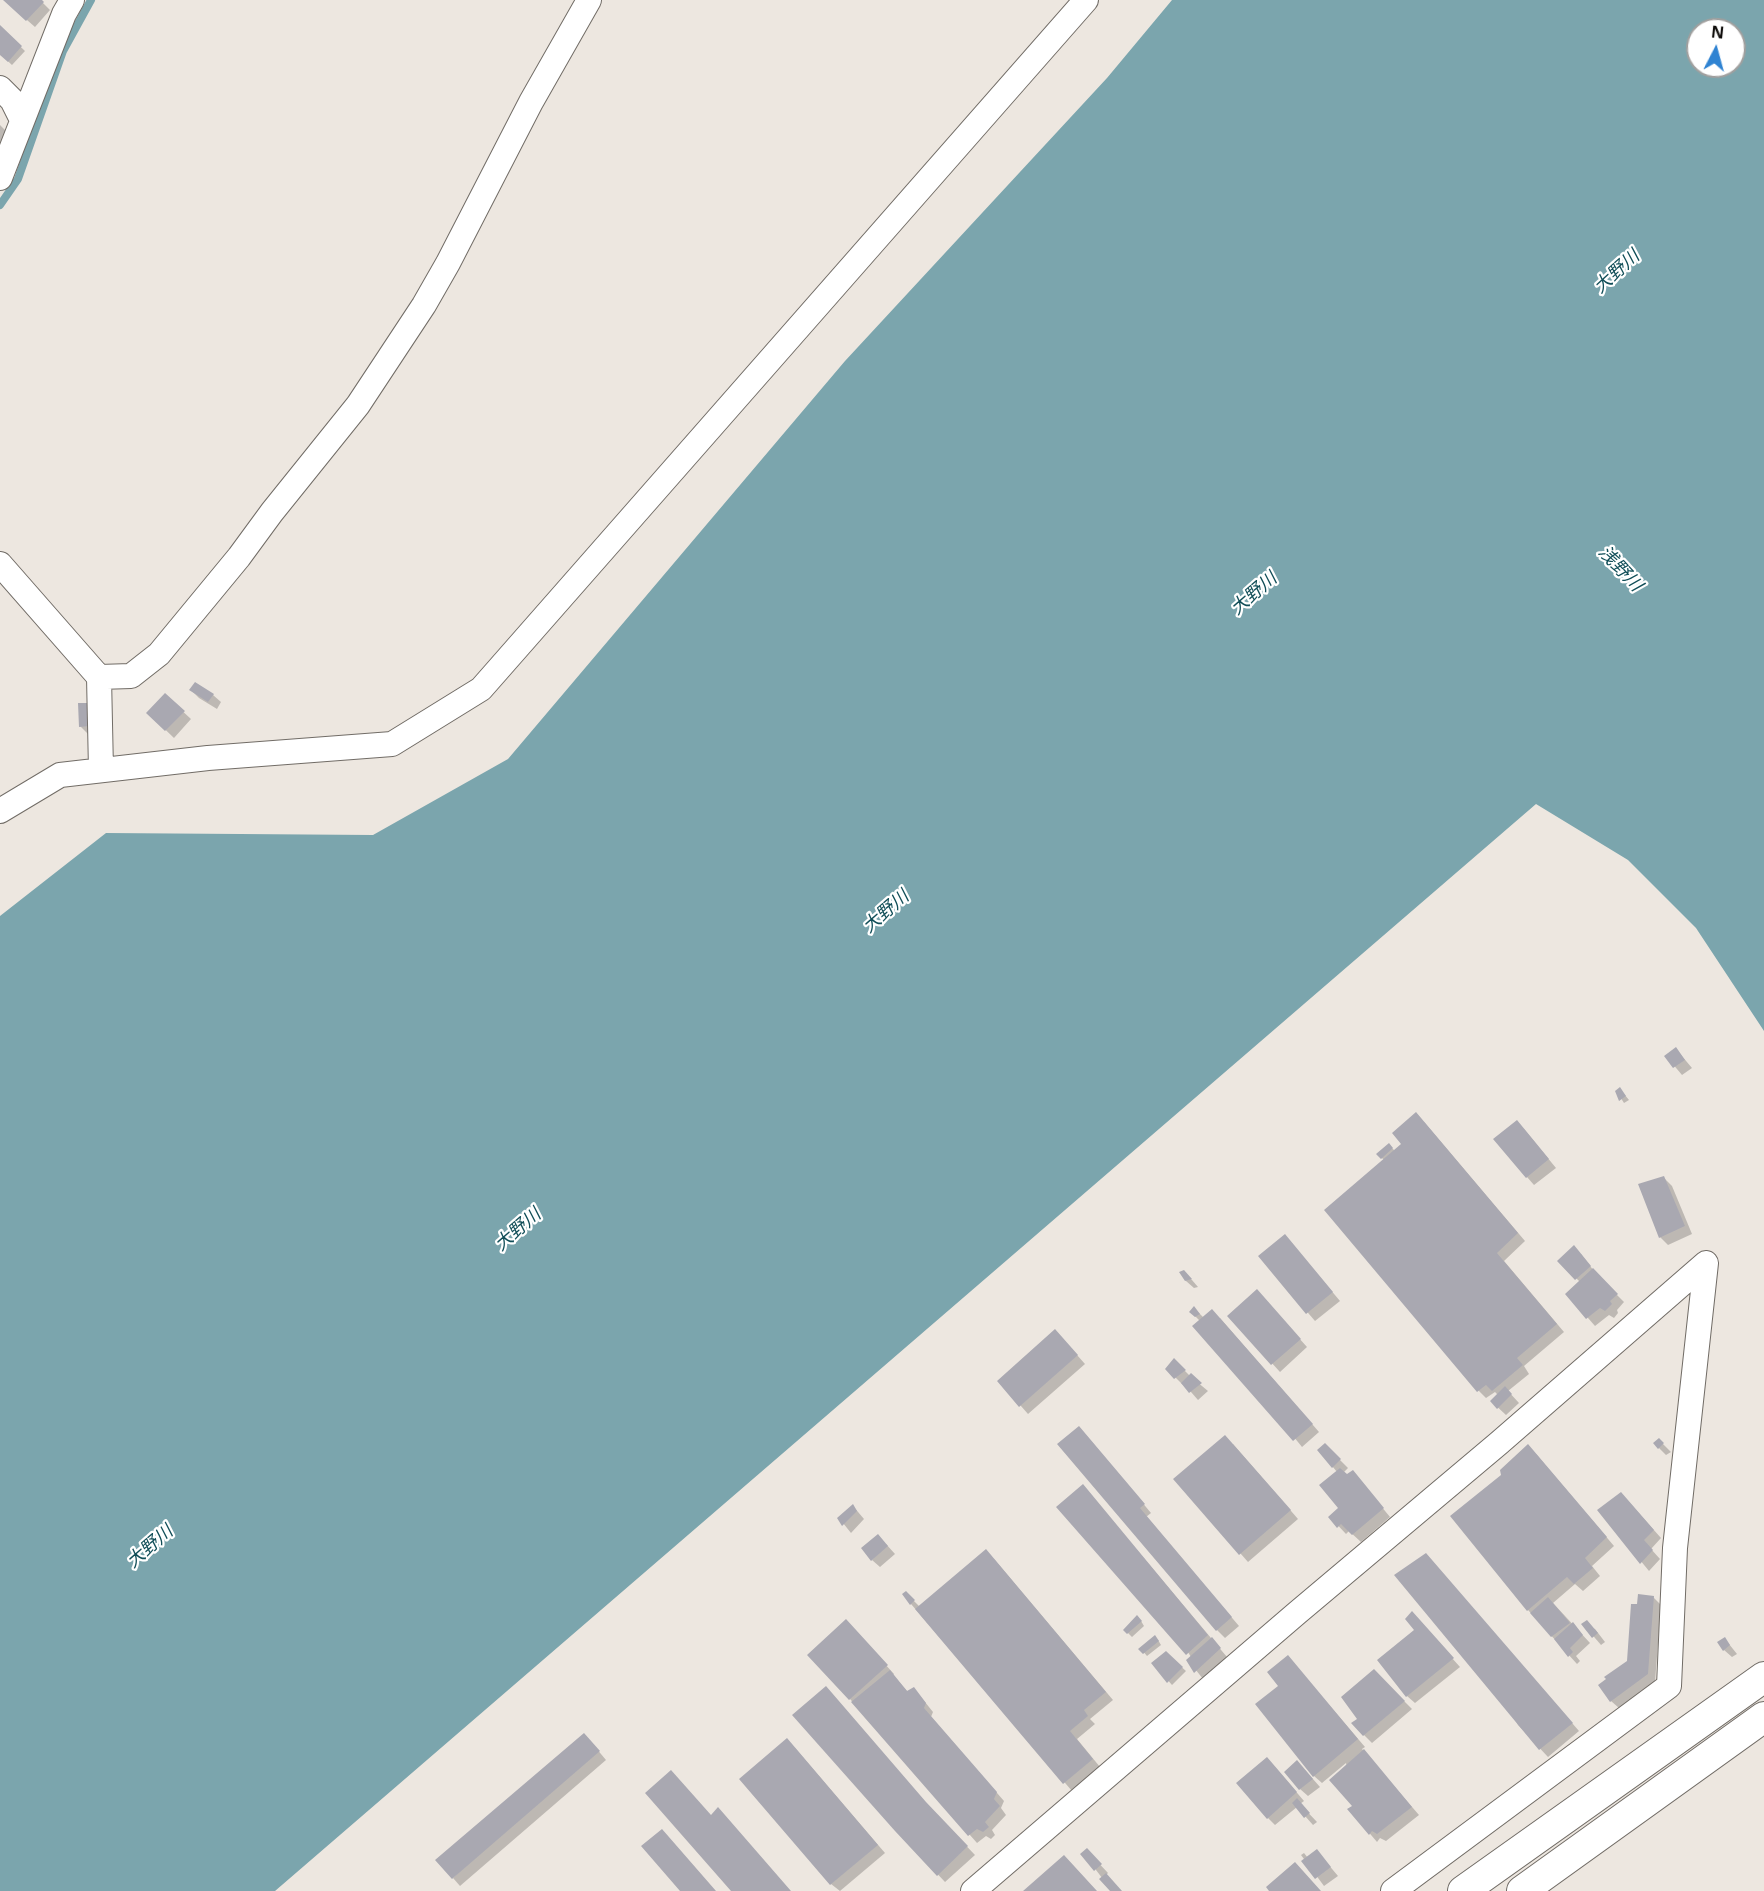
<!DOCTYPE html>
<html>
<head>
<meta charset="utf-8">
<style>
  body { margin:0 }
  #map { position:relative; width:1764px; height:1891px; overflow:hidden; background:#ede7e0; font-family:"Noto Sans",sans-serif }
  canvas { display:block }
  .north { position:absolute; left:1686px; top:18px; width:60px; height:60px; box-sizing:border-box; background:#fff; border:2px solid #a09f9e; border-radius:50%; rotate:6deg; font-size:16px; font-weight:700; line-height:24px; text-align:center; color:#110f0d }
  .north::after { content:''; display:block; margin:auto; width:21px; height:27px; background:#2f83d2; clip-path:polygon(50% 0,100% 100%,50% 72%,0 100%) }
</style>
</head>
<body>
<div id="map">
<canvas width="1764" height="1891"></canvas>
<div class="north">N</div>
</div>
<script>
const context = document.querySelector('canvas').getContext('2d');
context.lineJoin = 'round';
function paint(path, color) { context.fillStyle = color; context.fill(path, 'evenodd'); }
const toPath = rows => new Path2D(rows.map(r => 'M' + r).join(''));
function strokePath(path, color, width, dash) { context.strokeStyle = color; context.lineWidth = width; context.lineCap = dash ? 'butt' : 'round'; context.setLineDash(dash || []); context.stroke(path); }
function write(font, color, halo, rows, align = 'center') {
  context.font = font + ' "Noto Sans","Noto Sans JP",sans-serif'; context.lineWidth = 4.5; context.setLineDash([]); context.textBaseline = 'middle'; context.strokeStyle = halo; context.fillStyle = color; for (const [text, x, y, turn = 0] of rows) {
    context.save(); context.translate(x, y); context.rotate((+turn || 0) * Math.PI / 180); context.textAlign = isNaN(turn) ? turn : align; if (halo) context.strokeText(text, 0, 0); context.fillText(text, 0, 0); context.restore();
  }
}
const water = toPath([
  [1172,0,1764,0,1764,1031,1696,928,1628,860,1536,804,275,1891,0,1891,0,916,106,833,373,835,508,759,845,361,1107,78],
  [1698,30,1734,30,1734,66,1698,66]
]);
const shadow = toPath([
  [4,0,40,0,50,10,35,27],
  [0,27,25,51,12,65,0,54],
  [0,125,10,135,0,147],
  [191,690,213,695,221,702,217,709,199,698],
  [165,695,191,719,174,738,148,713],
  [80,705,97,734,88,734,80,726],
  [1676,1049,1692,1068,1682,1075,1666,1056],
  [1620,1089,1629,1100,1624,1103,1617,1092],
  [1424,1122,1525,1241,1504,1261,1564,1332,1524,1366,1529,1374,1508,1391,1519,1403,1506,1415,1492,1402,1498,1395,1495,1392,1486,1398,1479,1391,1326,1211,1384,1160,1378,1154,1389,1145,1395,1151],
  [1524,1129,1556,1168,1534,1185,1527,1177],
  [1664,1178,1672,1186,1692,1234,1668,1245,1660,1237],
  [1292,1244,1340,1301,1315,1321,1260,1257],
  [1581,1254,1597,1275,1624,1302,1617,1310,1618,1313,1614,1318,1609,1315,1595,1326,1567,1294,1580,1282,1559,1261],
  [1184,1272,1192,1280,1198,1287,1194,1288,1186,1281],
  [1264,1299,1307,1347,1280,1372,1229,1316],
  [1194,1308,1204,1318,1220,1318,1319,1432,1302,1447,1200,1321,1191,1312],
  [1062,1338,1085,1364,1028,1414,999,1381],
  [1174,1360,1190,1376,1208,1391,1198,1400,1184,1384,1183,1385,1167,1369],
  [1086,1435,1151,1513,1146,1517,1239,1626,1225,1638,1217,1630],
  [1659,1440,1671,1452,1666,1455,1659,1448],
  [1233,1444,1298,1519,1248,1562,1175,1479],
  [1325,1445,1348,1468,1343,1473,1346,1476,1353,1472,1390,1517,1361,1542,1349,1531,1346,1534,1330,1517,1340,1508,1337,1472,1319,1450],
  [1536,1454,1614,1546,1592,1566,1600,1576,1583,1591,1575,1584,1553,1603,1590,1643,1576,1656,1580,1661,1577,1664,1528,1610,1453,1516],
  [1083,1486,1227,1657,1203,1679,1188,1660,1191,1657],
  [1629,1502,1661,1538,1651,1549,1660,1559,1649,1571,1599,1510],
  [853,1506,864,1519,851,1533,839,1518],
  [886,1544,895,1554,880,1567,872,1560],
  [994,1559,1113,1700,1090,1719,1095,1724,1077,1739,1100,1767,1072,1791,911,1604,906,1593,920,1607],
  [1433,1563,1579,1731,1548,1757,1518,1725],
  [1653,1597,1661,1605,1655,1682,1619,1708,1611,1701,1628,1662,1639,1606],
  [1141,1621,1144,1626,1132,1637,1125,1630],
  [1419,1621,1460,1667,1415,1703,1407,1696,1416,1631],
  [1583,1624,1595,1629,1605,1642,1601,1645],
  [853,1629,894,1674,893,1675,908,1692,921,1697,933,1712,931,1717,1004,1801,1001,1808,1006,1815,992,1830,995,1835,991,1839,986,1836,977,1843,850,1699],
  [1725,1639,1737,1654,1732,1657,1724,1650],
  [1158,1640,1161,1645,1147,1656,1141,1649],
  [1166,1653,1186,1671,1172,1685,1153,1663],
  [1288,1657,1365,1747,1362,1749,1419,1815,1386,1841,1380,1838,1377,1842,1349,1809,1354,1806,1346,1763,1322,1783,1314,1776,1280,1686],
  [1374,1671,1412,1709,1372,1743,1364,1735,1360,1719],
  [591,1742,606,1760,460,1886,453,1878],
  [795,1748,885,1853,840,1891,831,1884],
  [1275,1767,1304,1801,1300,1804,1317,1822,1313,1825,1297,1807,1275,1825,1268,1818],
  [1305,1770,1320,1787,1308,1796,1300,1789],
  [934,1812,975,1855,945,1882,896,1830],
  [1317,1851,1338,1876,1324,1886,1301,1855,1304,1853,1308,1858],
  [1094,1858,1108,1873,1106,1875,1121,1891,1112,1891,1096,1870]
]);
const stream = toPath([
  [0,205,18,179,63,51,91,0]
]);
const building = toPath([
  [3,0,42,0,44,2,26,21],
  [0,25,22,46,8,62,0,55],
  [195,682,214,694,208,702,189,690],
  [165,693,185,711,165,731,146,713],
  [78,703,89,703,90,726,79,727],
  [1676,1047,1685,1060,1673,1068,1664,1056],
  [1620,1087,1626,1096,1619,1101,1615,1091],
  [1416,1112,1518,1233,1497,1253,1557,1324,1517,1358,1523,1365,1492,1391,1486,1385,1477,1392,1324,1210,1401,1144,1392,1133],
  [1517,1120,1549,1159,1526,1178,1493,1139],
  [1389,1143,1393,1148,1381,1159,1376,1154],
  [1664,1176,1685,1226,1659,1238,1638,1184],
  [1285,1234,1333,1292,1306,1314,1258,1256],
  [1574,1245,1591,1266,1575,1280,1557,1261],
  [1593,1268,1618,1294,1610,1301,1612,1304,1605,1311,1600,1308,1586,1319,1565,1294],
  [1184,1270,1192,1279,1185,1281,1179,1272],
  [1257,1289,1301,1339,1271,1365,1227,1316],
  [1194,1306,1200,1314,1195,1317,1189,1312],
  [1212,1309,1313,1424,1293,1441,1192,1326],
  [1055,1329,1078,1355,1019,1407,997,1381],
  [1174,1358,1186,1370,1174,1379,1165,1369],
  [1191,1373,1202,1383,1189,1393,1181,1383],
  [1505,1386,1512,1394,1497,1409,1490,1401],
  [1079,1426,1145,1504,1140,1508,1232,1617,1216,1631,1057,1444],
  [1225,1435,1291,1510,1239,1555,1173,1479],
  [1659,1438,1664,1443,1658,1449,1653,1443],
  [1325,1443,1341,1459,1332,1468,1317,1450],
  [1528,1444,1607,1537,1585,1558,1593,1568,1574,1584,1567,1577,1527,1611,1450,1516,1501,1475,1500,1470],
  [1340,1468,1347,1474,1353,1470,1384,1508,1352,1535,1341,1524,1337,1528,1328,1517,1338,1508,1319,1485],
  [1083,1484,1208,1635,1186,1655,1056,1507],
  [1621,1492,1654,1530,1644,1540,1653,1550,1640,1564,1597,1510],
  [853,1504,857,1511,842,1526,837,1518],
  [878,1534,888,1546,871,1561,861,1548],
  [986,1549,1106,1692,1084,1710,1088,1716,1070,1731,1093,1759,1063,1784,915,1609],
  [1426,1553,1573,1723,1539,1750,1394,1575],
  [906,1591,915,1600,910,1605,902,1594],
  [1638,1594,1654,1596,1648,1674,1610,1702,1598,1685,1606,1679,1604,1677,1627,1661,1631,1604,1637,1604],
  [1548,1597,1570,1623,1551,1637,1530,1613],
  [1412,1611,1454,1658,1406,1697,1377,1660,1414,1630,1405,1619],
  [1137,1615,1142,1621,1127,1634,1123,1630],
  [846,1619,888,1665,849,1700,807,1655],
  [1587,1620,1598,1633,1592,1638,1581,1624],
  [1573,1622,1583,1635,1570,1648,1573,1652,1568,1657,1554,1639],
  [1155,1635,1159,1641,1143,1654,1138,1649],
  [1212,1637,1221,1648,1194,1673,1186,1660],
  [1725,1637,1730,1645,1723,1651,1717,1642],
  [1166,1651,1183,1667,1167,1683,1151,1663],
  [1288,1655,1358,1739,1313,1777,1255,1704,1278,1686,1267,1672],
  [1374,1669,1405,1701,1363,1736,1351,1723,1357,1719,1341,1697],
  [890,1670,907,1691,914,1687,926,1703,924,1708,997,1792,994,1799,1000,1806,985,1822,989,1827,983,1832,977,1829,968,1836,851,1702],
  [826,1686,926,1802,968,1846,937,1876,895,1831,792,1715],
  [584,1733,600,1751,452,1879,435,1860],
  [787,1738,878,1845,830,1885,739,1779],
  [1364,1749,1412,1807,1377,1834,1372,1831,1369,1835,1347,1809,1352,1806,1329,1780],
  [1267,1757,1297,1792,1267,1819,1236,1783],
  [1297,1760,1313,1779,1299,1790,1284,1772],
  [671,1770,711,1815,718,1807,791,1891,731,1891,645,1793],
  [1297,1798,1310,1813,1304,1818,1292,1803],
  [662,1829,716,1891,680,1891,641,1846],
  [1087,1848,1102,1864,1094,1871,1080,1854],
  [1317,1849,1331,1867,1315,1879,1301,1861],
  [1064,1855,1097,1891,1023,1891],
  [1295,1862,1321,1891,1269,1891,1266,1887],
  [1106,1873,1122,1891,1110,1891,1099,1879]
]);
const minor = toPath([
  [0,88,12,100,22,120],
  [0,178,64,14,72,0],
  [0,564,99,677,101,770],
  [99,677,131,676,159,654,239,557,272,512,358,405,424,305,448,263,531,102,589,0],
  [0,811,60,775,208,758,392,744,481,689,1086,0],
  [973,1891,1297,1613,1499,1443,1706,1263,1675,1548,1669,1686,1393,1891]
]);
const tertiary = toPath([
  [1463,1891,1764,1677],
  [1522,1891,1764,1717]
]);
const waterNames = [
  ["大野川",1617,272,-42],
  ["浅野川",1620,569,47],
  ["大野川",1254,594,-41],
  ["大野川",886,912,-41],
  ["大野川",518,1230,-41],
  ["大野川",150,1547,-41]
];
paint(water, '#7ba5ad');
paint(shadow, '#0003');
strokePath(stream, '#7ba5ad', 8);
paint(building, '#a9a8b1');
strokePath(minor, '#716c66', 26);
strokePath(tertiary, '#716c66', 32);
strokePath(minor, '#fff', 24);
strokePath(tertiary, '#fff', 30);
write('italic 18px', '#114e58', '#fff', waterNames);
</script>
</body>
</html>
